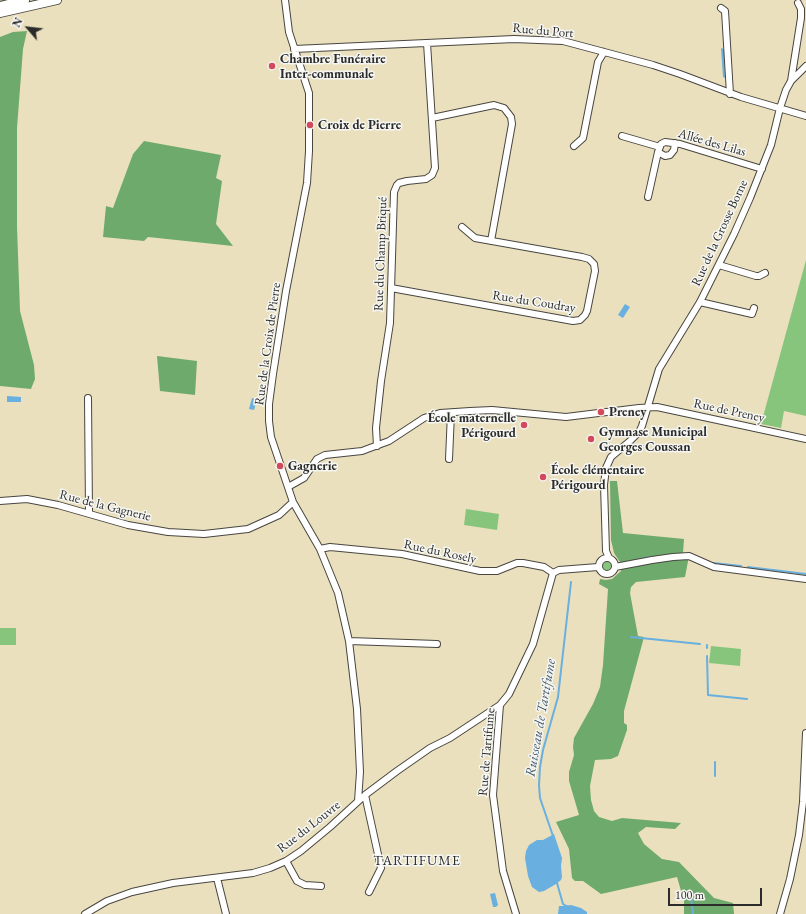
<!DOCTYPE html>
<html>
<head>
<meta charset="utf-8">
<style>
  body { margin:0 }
  #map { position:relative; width:806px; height:914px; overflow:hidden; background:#eae0bd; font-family:"EB Garamond",serif }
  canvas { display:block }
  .north { position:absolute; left:8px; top:8px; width:40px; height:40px; -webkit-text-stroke:3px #f6f6f2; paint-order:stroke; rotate:298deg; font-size:11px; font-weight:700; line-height:16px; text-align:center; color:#2b2b2b }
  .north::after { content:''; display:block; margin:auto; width:14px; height:18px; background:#2b2b2b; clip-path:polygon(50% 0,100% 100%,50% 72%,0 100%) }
  .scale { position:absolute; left:668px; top:888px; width:94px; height:18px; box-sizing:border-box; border:2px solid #2b2b2b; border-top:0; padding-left:5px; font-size:12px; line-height:14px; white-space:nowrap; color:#2b2b2b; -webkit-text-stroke:3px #f6f6f2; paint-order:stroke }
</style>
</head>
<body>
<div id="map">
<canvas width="806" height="914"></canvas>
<div class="north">N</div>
<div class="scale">100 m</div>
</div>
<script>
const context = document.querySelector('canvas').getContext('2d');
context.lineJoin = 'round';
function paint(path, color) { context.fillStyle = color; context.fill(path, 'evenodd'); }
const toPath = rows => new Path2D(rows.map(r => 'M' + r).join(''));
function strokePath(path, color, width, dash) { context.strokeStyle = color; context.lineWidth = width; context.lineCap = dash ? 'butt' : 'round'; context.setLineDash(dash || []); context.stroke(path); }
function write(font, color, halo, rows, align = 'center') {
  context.font = font + ' "EB Garamond",serif'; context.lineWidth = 3; context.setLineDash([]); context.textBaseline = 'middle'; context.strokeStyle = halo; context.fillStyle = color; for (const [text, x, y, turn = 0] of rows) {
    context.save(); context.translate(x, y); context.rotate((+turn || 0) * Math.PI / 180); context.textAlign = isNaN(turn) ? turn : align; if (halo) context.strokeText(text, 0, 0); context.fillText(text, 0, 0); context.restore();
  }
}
const green = toPath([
  [806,260,806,416,784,411,781,428,761,424],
  [466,509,499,514,497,530,464,525],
  '602.5 566a4.5 4.5 0 1 1 9 0a4.5 4.5 0 1 1-9 0Z',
  [0,628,16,628,16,645,0,645],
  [711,646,741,649,740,666,709,663]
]);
const forest = toPath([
  [27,31,23,49,17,128,17,227,20,311,34,365,35,379,31,389,0,386,0,37,13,32],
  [144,141,221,155,216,178,222,181,216,224,233,246,148,237,144,241,103,237,106,206,113,208,133,154],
  [157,356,197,361,195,395,160,391],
  [610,481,617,481,623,533,684,539,683,553,689,556,685,577,636,582,631,587,630,593,638,636,644,637,624,711,624,723,627,725,627,730,618,756,611,759,595,760,590,786,591,800,594,811,599,817,612,821,622,818,681,823,675,829,646,827,638,833,644,844,662,859,679,862,714,898,733,903,734,914,684,914,684,901,677,877,601,894,583,881,575,881,572,878,569,849,556,822,579,815,569,781,569,772,574,755,573,747,574,738,593,704,600,687,603,665,608,589,599,584,600,579,606,580,612,579,621,571,622,565,614,553,611,540]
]);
const water = toPath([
  [721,48,724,49,725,78,723,77],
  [625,304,630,307,623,318,618,315],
  [7,396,21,397,21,402,7,402],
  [252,398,257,400,254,410,249,409],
  [554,834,562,858,561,866,562,877,561,880,556,884,544,891,539,892,532,887,528,876,525,858,526,851,529,845,537,840,543,840],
  [495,893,498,905,496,907,493,907,490,894],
  [571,905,581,908,587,912,587,914,558,914,559,906,564,906]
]);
const stream = toPath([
  [644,558,650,557],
  [713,563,741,566],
  [748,567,806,574],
  [631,637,700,644],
  [707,645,707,648],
  [707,656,708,695,747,699],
  [715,762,715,776],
  [553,836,540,798,539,785,540,767,543,750,558,697,571,582],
  [557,883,563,904,568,907],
  [691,897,693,914]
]);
const minor = toPath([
  [285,0,289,32,309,93,309,151,307,183,286,291,273,374,269,404,269,421,271,437,293,502,320,549,338,593,349,641,357,709,360,772,358,801],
  [721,8,725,11,730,94],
  [294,49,514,39,563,41,653,65,680,74,741,97,806,116],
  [791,81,801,18,801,9,798,3],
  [432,118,494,105,504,108,511,117,512,124,491,241],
  [622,136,660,147],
  [574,146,583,138,598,62,604,52],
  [658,152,665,156,670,155,674,150,675,143],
  [648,197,658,152,661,144,665,142,680,144,762,169],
  [719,265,756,276,759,276,765,273],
  [391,288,573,321,580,320,585,315,587,311,595,271,594,264,589,259,582,257,475,238,462,227],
  [700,302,752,314,754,308],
  [88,398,89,513],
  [377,446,376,428,381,381,390,323,394,192,397,185,399,183,407,181,426,179,432,175,435,168,427,43],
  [449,459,451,413],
  [288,487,304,478,317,459,325,455,362,451,370,448,389,441,424,418,440,413,470,411,492,410,566,417,639,408,657,407,806,439],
  [0,501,27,499,58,505,128,525,168,532,204,534,248,529,279,515,293,502],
  [320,549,330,547,402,554,480,571,497,571,517,563,523,563,544,567,553,573],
  '599 566a8 8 0 1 1 16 0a8 8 0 1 1-16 0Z',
  [609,558,606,551,604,485,606,468,611,457,630,441,639,432,642,426,659,369,700,302,734,234,750,198,771,145,780,108,786,90,791,81,806,66],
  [615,567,652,560,673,557,689,556,714,567,806,579],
  [349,641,437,644],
  [365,795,381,868,369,892],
  [286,861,297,881,305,885,321,886],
  [217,878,226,914],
  [85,914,107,901,132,892,173,883,253,873,270,868,286,861,301,851,330,827,365,795,397,771,430,748,450,738,500,705],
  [516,914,503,871,493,795,500,705,509,694,533,644,553,573,559,570,598,567],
  [780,914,790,879,799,835,803,802,806,733]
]);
const major = toPath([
  [0,6,25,0],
  [0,13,57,0]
]);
const markers = [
  [272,66,4,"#d1495b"],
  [310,125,4,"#d1495b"],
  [601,412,4,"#d1495b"],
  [524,425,4,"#d1495b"],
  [591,439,4,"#d1495b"],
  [280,466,4,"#d1495b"],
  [543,477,4,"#d1495b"]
];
const streetNames = [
  ["Rue du Port",543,31,5],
  ["Allée des Lilas",712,143,16],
  ["Rue de la Grosse Borne",720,233,-65],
  ["Rue du Champ Briqué",381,254,-88],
  ["Rue du Coudray",534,302,9],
  ["Rue de la Croix de Pierre",268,344,-82],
  ["Rue de Preney",729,411,12],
  ["Rue de la Gagnerie",105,506,14],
  ["Rue du Rosely",440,552,12],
  ["Rue de Tartifume",487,752,-85],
  ["Rue du Louvre",309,827,-38]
];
const poiNames = [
  ["Chambre Funéraire",280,59],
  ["Inter-communale",280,74],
  ["Croix de Pierre",318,125],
  ["Preney",609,412],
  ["École maternelle",516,418,"right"],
  ["Périgourd",516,433,"right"],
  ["Gymnase Municipal",599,432],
  ["Georges Coussan",599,447],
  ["Gagnerie",288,466],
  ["École élémentaire",551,470],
  ["Périgourd",551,485]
];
const waterNames = [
  ["Ruisseau de Tartifume",541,718,-80]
];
const neighbourhoodNames = [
  ["TARTIFUME",417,861]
];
paint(green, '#88c57c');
paint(forest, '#6eaa6c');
paint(water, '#69afdf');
strokePath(stream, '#69afdf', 2);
strokePath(minor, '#484641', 8);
strokePath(major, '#484641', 10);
strokePath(minor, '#fff', 6);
strokePath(major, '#fff', 8);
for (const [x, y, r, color] of markers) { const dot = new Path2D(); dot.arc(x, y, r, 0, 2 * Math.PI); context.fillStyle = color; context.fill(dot); strokePath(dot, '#f6f6f2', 1.5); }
write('13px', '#2b2b2b', '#f6f6f2', streetNames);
write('bold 13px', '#2b2b2b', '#f6f6f2', poiNames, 'left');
write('italic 14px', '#41596a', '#f6f6f2', waterNames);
context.letterSpacing = '1px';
write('14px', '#2b2b2b', '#f6f6f2', neighbourhoodNames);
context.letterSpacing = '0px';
</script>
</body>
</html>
